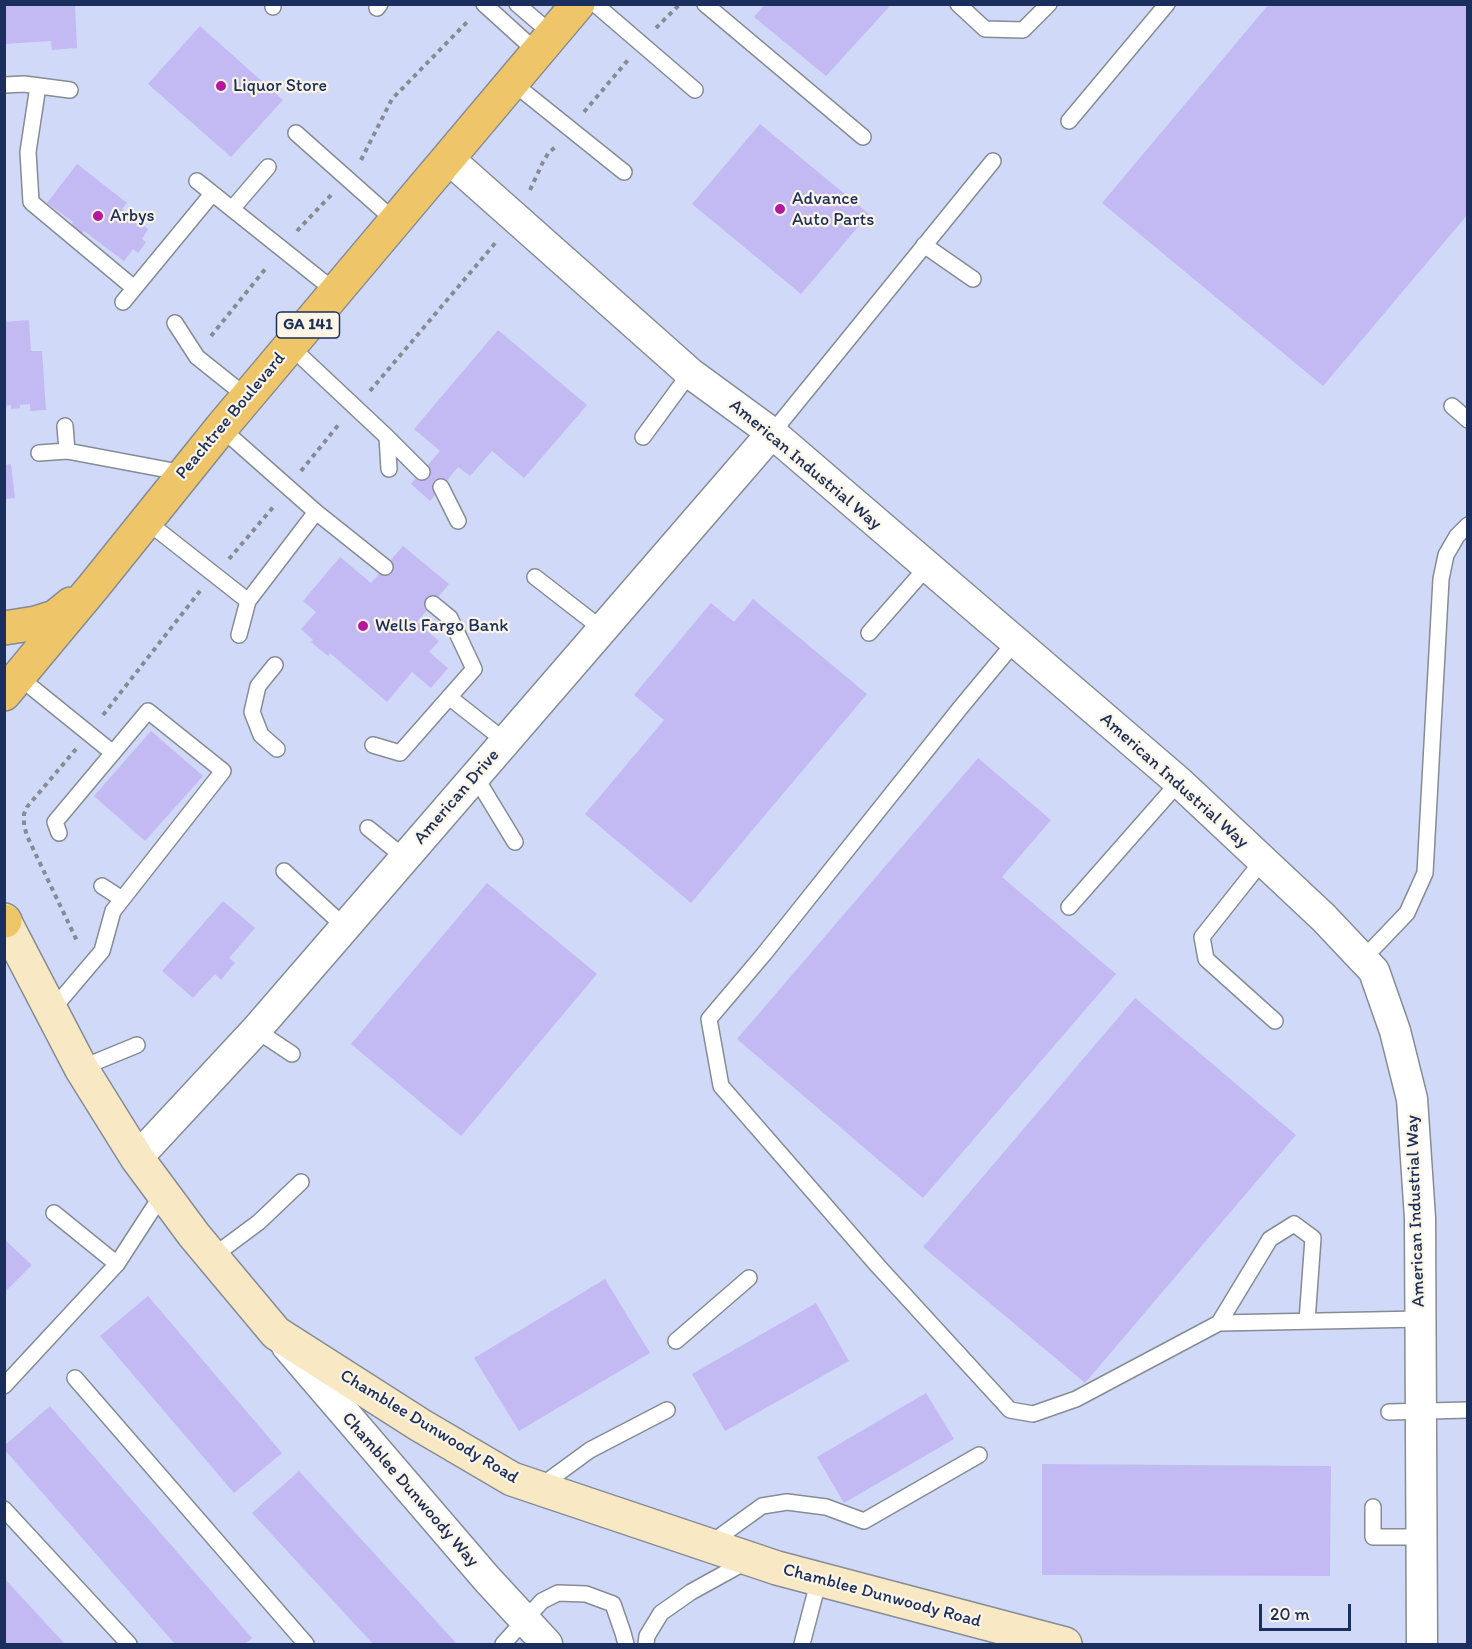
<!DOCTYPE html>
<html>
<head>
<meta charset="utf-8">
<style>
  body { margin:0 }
  #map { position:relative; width:1472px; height:1649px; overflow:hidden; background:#efe8cb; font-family:Itim,sans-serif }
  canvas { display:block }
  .frame { position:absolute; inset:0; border:6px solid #1b2f5e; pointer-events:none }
  .scale { position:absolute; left:1259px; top:1604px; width:92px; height:27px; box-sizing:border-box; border:3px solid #1b2f5e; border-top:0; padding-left:8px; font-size:18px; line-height:21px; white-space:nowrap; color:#1b2f5e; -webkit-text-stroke:4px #fcf5e5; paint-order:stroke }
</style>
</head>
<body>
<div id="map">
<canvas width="1472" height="1649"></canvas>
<div class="frame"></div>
<div class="scale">20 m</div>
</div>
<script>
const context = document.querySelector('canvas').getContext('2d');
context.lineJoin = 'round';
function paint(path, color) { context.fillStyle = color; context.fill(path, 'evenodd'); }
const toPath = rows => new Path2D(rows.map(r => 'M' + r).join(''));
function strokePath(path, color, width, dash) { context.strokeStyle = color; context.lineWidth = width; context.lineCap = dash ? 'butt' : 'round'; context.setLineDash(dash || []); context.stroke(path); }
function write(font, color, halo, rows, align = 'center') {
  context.font = font + ' Itim,sans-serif'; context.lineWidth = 4.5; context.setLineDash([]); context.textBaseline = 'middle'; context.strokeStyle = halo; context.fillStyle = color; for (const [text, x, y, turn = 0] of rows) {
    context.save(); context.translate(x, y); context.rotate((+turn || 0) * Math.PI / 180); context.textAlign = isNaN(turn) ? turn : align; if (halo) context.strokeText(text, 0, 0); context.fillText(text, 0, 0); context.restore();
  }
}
const built = toPath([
  [5,5,1467,5,1467,1644,5,1644]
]);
const building = toPath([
  [4,4,75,4,77,48,52,50,51,41,4,44],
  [765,4,886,4,889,7,826,76,754,17],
  [1269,4,1468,4,1468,214,1323,386,1102,203],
  [200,26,283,100,231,157,148,84],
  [760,124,869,214,801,294,692,204],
  [77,164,127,203,122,209,148,229,142,239,146,242,138,253,133,249,124,261,84,231,81,235,70,226,73,222,47,203],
  [29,320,31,351,42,351,46,410,30,411,30,404,20,405,20,408,11,409,11,405,4,406,4,322],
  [498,330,587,405,524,478,492,451,470,476,458,467,430,501,411,484,440,451,414,429],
  [11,464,15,498,4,499,4,465],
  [403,546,449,584,417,622,439,641,429,652,448,668,431,688,412,672,387,702,330,653,328,656,311,642,313,640,301,629,316,612,303,601,340,557,371,583],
  [753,599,867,694,691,903,585,814,664,720,634,695,711,603,734,622],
  [151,731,203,776,145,841,94,796],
  [978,758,1051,820,1002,877,1116,974,923,1198,737,1039],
  [487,883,597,974,461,1136,351,1044],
  [223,901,255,928,229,958,235,963,221,980,215,974,193,998,162,971],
  [1135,998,1296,1135,1085,1383,923,1247],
  [4,1239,32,1265,4,1293],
  [605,1279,650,1353,519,1431,474,1358],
  [148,1296,282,1453,234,1493,100,1336],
  [816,1303,849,1361,725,1431,692,1374],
  [926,1393,954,1439,844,1503,817,1457],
  [50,1406,252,1638,245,1644,175,1644,4,1449,4,1446],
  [1042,1464,1331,1466,1330,1576,1042,1575],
  [299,1471,457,1644,373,1644,252,1513],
  [4,1578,65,1644,4,1644]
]);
const path = toPath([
  [656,28,680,4],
  [584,112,628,60],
  [361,160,392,99,469,20],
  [530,190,543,162,549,152,557,146],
  [297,231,331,195],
  [211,336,267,267],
  [370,391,497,241],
  [301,471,340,423],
  [229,559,275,505],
  [103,715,200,591],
  [76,749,27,807,24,814,24,825,27,836,78,943]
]);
const lane = toPath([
  [273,4,273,7],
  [484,4,538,53],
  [517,4,553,35],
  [595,4,695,90],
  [705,4,863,137],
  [958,4,985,29,1023,30,1049,4],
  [377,8,380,4],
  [513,83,624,172],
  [4,85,24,84,70,90],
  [38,86,28,152,31,202,134,288],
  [1069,121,1167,4],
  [296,133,395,221],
  [197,181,336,292],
  [232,209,268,167],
  [924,245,973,279],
  [123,302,212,194],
  [175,323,197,357,247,397],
  [290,346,387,437,389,469],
  [1452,406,1468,420],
  [65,426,67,451],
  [221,428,316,512,385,567],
  [772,433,993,161],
  [387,437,422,472],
  [643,437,690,373],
  [39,453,67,451,184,473],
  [441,487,458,521],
  [145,520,248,601,316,512],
  [535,577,602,629],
  [869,633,927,567],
  [239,635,248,601],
  [1015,642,961,707,764,954,709,1019,721,1086,878,1266,1010,1410,1033,1414,1076,1399,1219,1323,1421,1319],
  [275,665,258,686,252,712,261,735,277,749],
  [19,677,113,753],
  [449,697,505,741],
  [373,745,400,753,474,669,450,618,433,604],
  [475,776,515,842],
  [368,828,405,858],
  [1263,860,1202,937,1206,959,1275,1021],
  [284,871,345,927],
  [102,886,122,899],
  [1069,907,1179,782],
  [1363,959,1407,913,1425,873,1441,579,1446,555,1457,536,1468,525],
  [52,1010,102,951,113,911,223,771,148,711,55,822,59,833],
  [256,1030,292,1054],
  [81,1068,137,1045],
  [54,1213,117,1264],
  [212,1257,259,1222,301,1182],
  [1219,1323,1270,1239,1294,1224,1313,1238,1307,1321],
  [676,1341,749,1278],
  [75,1378,306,1644],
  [4,1386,117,1264,163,1193],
  [1389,1412,1468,1410],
  [538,1488,590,1450,667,1410],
  [1373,1507,1373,1537,1422,1537],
  [4,1509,129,1644],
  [708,1545,762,1506,787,1502,826,1507,864,1521,979,1455],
  [503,1644,542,1601,558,1593,586,1594,613,1604,623,1633,626,1644],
  [646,1644,647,1636,661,1613,691,1592,749,1560],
  [802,1644,819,1579]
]);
const street = toPath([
  [449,159,690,373,772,433,1179,782,1324,918,1374,971,1395,1031,1412,1099,1420,1218,1422,1644],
  [137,1158,256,1030,772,433],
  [287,1346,487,1579,547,1644]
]);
const secondary = toPath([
  [4,920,81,1068,137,1158,194,1235,276,1333,420,1425,512,1479,777,1568,1065,1644]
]);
const highway = toPath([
  [4,628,36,623,55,617,71,604],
  [4,694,94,586,221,428,578,4],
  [4,921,5,921]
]);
const markers = [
  [221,86,6,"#b5179e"],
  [780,209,6,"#b5179e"],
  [98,216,6,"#b5179e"],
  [363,626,6,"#b5179e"]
];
const shields = [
  [308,325,63]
];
const shieldNames = [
  ["GA 141",308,325]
];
const poiNames = [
  ["Liquor Store",233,86],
  ["Advance",792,199],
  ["Auto Parts",792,220],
  ["Arbys",110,216],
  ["Wells Fargo Bank",375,626]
];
const streetNames = [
  ["Peachtree Boulevard",231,416,-50],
  ["American Industrial Way",805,465,40],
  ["American Industrial Way",1174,781,42],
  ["American Drive",457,797,-49],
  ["American Industrial Way",1416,1211,-92],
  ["Chamblee Dunwoody Road",429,1427,31],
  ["Chamblee Dunwoody Way",410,1490,49],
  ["Chamblee Dunwoody Road",882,1596,15]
];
paint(built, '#d1d9f9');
paint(building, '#c3baf4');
strokePath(lane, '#858c94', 18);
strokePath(street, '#858c94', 33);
strokePath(secondary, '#858c94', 36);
strokePath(highway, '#858c94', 36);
strokePath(path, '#858c94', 4, [4.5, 4.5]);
strokePath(lane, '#fff', 15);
strokePath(street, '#fff', 30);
strokePath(secondary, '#f8e8c3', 33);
strokePath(highway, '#eec569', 33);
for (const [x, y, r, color] of markers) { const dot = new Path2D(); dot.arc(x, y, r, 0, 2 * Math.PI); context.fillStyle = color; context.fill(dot); strokePath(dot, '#fcf5e5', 2); }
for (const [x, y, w] of shields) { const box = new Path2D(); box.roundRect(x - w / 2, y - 13, w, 26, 4.5); context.fillStyle = '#fcf5e5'; context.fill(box); strokePath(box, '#1b2f5e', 1.5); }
write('bold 16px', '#1b2f5e', null, shieldNames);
write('18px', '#1b2f5e', '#fcf5e5', poiNames, 'left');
write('18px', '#1b2f5e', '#fcf5e5', streetNames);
</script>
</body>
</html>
